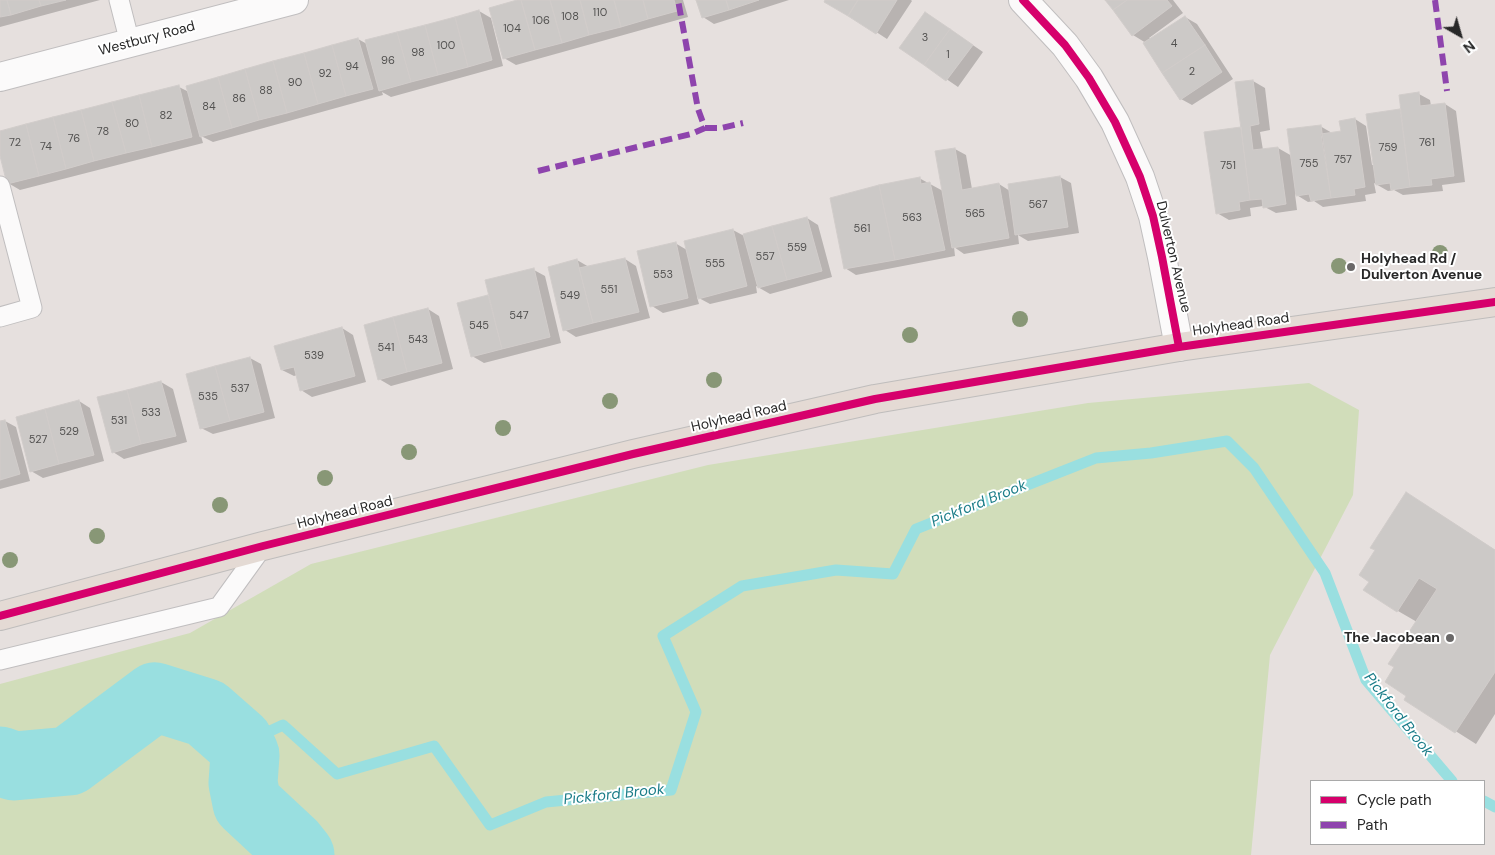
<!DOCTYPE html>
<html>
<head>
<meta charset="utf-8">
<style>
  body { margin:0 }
  #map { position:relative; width:1495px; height:855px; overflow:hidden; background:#e6e0de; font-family:"DM Sans",sans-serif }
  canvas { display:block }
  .legend { position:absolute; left:1310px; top:780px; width:175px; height:65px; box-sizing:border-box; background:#fff; border:1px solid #a9a9a9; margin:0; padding:6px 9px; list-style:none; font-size:15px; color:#282828 }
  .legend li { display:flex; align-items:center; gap:10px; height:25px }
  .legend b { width:25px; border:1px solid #a9a9a9 }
  .north { position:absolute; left:1435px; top:10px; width:50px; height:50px; -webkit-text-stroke:4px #fff; paint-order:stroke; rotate:142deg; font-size:14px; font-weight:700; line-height:20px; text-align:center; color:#282828 }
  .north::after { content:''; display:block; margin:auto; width:18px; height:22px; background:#282828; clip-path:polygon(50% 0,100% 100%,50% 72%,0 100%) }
</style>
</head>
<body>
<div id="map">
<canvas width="1495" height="855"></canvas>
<ul class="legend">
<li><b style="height:6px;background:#d6006c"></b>Cycle path</li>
<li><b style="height:6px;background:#8e44ad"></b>Path</li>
</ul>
<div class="north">N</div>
</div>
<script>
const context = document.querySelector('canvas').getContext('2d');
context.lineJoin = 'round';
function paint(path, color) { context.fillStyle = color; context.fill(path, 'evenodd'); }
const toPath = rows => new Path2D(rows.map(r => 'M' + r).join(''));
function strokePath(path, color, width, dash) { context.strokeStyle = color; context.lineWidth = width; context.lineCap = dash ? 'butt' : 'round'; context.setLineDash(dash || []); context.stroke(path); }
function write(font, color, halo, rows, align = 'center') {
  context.font = font + ' "DM Sans",sans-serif'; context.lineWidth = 4; context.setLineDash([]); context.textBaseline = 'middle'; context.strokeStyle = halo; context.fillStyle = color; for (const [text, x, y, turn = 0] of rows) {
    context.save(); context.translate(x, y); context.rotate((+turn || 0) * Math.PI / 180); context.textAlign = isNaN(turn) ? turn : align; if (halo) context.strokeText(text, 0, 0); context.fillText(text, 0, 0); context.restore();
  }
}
const green = toPath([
  [1309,383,1359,410,1353,495,1270,655,1251,855,0,855,0,684,190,633,311,564,708,465,1088,403]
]);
const shadow = toPath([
  [0,0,100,0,0,27],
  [521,0,683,0,688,17,516,65,504,58],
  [697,0,789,0,714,24,703,17],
  [827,0,911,0,912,1,887,39],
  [1107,0,1173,0,1183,13,1149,38,1151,39,1185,17,1197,24,1233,79,1192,105,1181,99,1146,43,1133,35],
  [479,11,491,18,503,66,391,97,382,92,383,95,213,142,201,136,203,143,20,190,8,183,0,150,0,133,179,87,189,92,358,39,367,44],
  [926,13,983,52,958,87,901,48],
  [1253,81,1265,88,1270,130,1260,132,1263,150,1278,148,1292,156,1320,126,1332,133,1342,132,1355,119,1366,126,1372,165,1374,165,1368,115,1402,110,1419,94,1430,100,1431,106,1445,104,1456,111,1465,182,1442,185,1443,191,1403,195,1394,190,1388,191,1374,183,1376,193,1365,195,1366,201,1323,207,1314,201,1308,202,1295,194,1297,210,1276,213,1263,206,1250,208,1251,216,1229,220,1217,213,1242,128,1237,83],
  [955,149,966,155,972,189,999,184,1010,191,1060,177,1071,183,1079,233,1028,241,1018,235,1019,244,964,254,954,247,955,256,856,275,845,268,919,178,943,191],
  [807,218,818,225,832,277,770,294,756,286,757,293,710,304,697,297,699,304,663,313,652,306,675,243,687,250,733,230,746,237],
  [625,259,636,266,650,318,576,337,565,330,577,260,589,267],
  [534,270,545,276,561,343,484,363,472,356,458,304,489,296],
  [428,309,439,316,453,369,391,386,379,379],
  [342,328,353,335,366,382,312,397,301,390,297,375,294,376,282,370],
  [250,358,261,364,275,418,213,434,201,428],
  [161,382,173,389,187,442,124,459,113,452],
  [79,401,90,408,104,461,43,478,31,471],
  [5,421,16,427,30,481,0,489,0,422],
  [1427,506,1495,550,1495,714,1476,744,1405,699,1408,696,1417,622,1398,611]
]);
const stream = toPath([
  [239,742,253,739,283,725,337,774,434,746,490,825,546,802,671,790,696,712,663,636,742,586,836,570,893,574,916,529,1096,458,1151,453,1227,441,1254,468,1325,573,1366,680,1452,781],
  [1484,801,1495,807]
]);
const river = toPath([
  [0,761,14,766,69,761,155,697,206,713,239,742,245,755,243,783,247,803,292,845,300,855]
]);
const building = toPath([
  [0,0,7,0,11,15,0,17,0,0],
  [7,0,39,0,41,6,11,15,7,0],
  [39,0,66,0,41,6,39,0],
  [517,0,521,0,535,50,503,59,489,8,517,0],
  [521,0,550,0,562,43,535,50,521,0],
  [550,0,580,0,589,35,562,43,550,0],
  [580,0,614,0,621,27,589,35,580,0],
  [614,0,643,0,648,19,621,27,614,0],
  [643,0,674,0,677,11,648,19,643,0],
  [696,0,726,0,729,10,702,18,696,0],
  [726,0,759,0,729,10,726,0],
  [825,0,858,0,848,16,824,2,825,0],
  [858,0,897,0,876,34,848,16,858,0],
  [1105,0,1127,0,1113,10,1105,0],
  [1127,0,1167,0,1172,6,1132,36,1113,10,1127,0],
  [479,10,492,60,468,67,455,17,479,10],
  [925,12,950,29,924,65,899,48,925,12],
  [1185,16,1205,45,1162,73,1143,43,1185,16],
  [455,17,468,67,438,75,425,25,455,17],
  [425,25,438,75,411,82,397,32,425,25],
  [950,29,973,45,946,81,924,65,950,29],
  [397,32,411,82,379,91,365,40,397,32],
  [358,38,373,89,346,96,332,45,358,38],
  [332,45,346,96,318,104,304,53,332,45],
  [1205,45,1222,72,1180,100,1162,73,1205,45],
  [304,53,318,104,287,113,273,61,304,53],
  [273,61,287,113,259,120,245,69,273,61],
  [245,69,259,120,232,128,218,77,245,69],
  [218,77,232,128,200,137,186,86,218,77],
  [1253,80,1259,124,1250,126,1253,150,1278,147,1286,204,1263,208,1262,199,1250,200,1235,82,1253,80],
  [179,85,192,137,152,147,139,95,179,85],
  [1419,92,1420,106,1445,103,1454,176,1431,179,1432,185,1410,187,1399,95,1419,92],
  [139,95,152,147,126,153,112,102,139,95],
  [112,102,126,153,94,161,81,110,112,102],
  [1400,109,1410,187,1391,190,1390,183,1376,185,1366,114,1400,109],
  [81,110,94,161,66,169,53,117,81,110],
  [53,117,66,169,39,176,26,124,53,117],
  [1355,118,1365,187,1354,189,1355,195,1331,198,1321,134,1341,131,1339,121,1355,118],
  [26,124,39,176,7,184,0,156,0,131,26,124],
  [1321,125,1331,198,1311,201,1309,194,1296,196,1287,129,1321,125],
  [1241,127,1250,200,1239,202,1240,210,1216,214,1204,132,1241,127],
  [955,148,962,190,999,183,1009,238,952,248,935,151,955,148],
  [1060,176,1068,227,1015,235,1008,184,1060,176],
  [920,177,921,184,930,182,945,250,895,260,879,185,920,177],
  [879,185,895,260,844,269,830,198,879,185],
  [807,217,822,271,787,280,772,226,807,217],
  [772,226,787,280,758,288,743,234,772,226],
  [733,229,747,286,698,299,684,241,733,229],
  [676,242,688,298,650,307,637,251,676,242],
  [625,258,639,312,593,323,579,268,625,258],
  [577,259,593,323,563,331,548,267,577,259],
  [534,268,550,337,502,349,485,280,534,268],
  [488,295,502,349,471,357,457,303,488,295],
  [428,308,442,363,407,372,393,317,428,308],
  [393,317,407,372,378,380,364,325,393,317],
  [342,327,355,376,300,391,294,367,281,370,274,346,342,327],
  [250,357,264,412,230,421,215,366,250,357],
  [215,366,230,421,200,429,186,374,215,366],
  [161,381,176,436,141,444,127,390,161,381],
  [127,390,141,444,112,453,97,397,127,390],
  [79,400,94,455,59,464,45,409,79,400],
  [45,409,59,464,30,472,16,417,45,409],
  [5,420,20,474,0,480,0,421,5,420],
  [1406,492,1495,550,1495,672,1455,733,1404,700,1406,696,1385,682,1394,667,1388,664,1437,589,1419,578,1397,612,1363,590,1369,582,1359,575,1375,550,1370,548,1406,492]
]);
const service = toPath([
  [119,0,130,43],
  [0,186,32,308,0,317],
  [0,660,219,607,263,546]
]);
const minor = toPath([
  [1023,0,1065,45,1089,78,1115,122,1140,177,1153,216,1162,257,1179,347],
  [0,77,294,0]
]);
const trunk = toPath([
  [0,616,263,546,633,454,875,399,1179,347,1495,302]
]);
const quiet = toPath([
  [1435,0,1447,91],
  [705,128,721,128,743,123],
  [538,171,691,134,705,128,698,109,678,0]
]);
const cycleway = toPath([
  [1023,0,1065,45,1089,78,1115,122,1140,177,1153,216,1162,257,1179,347],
  [0,616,263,546,633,454,875,399,1179,347,1495,302]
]);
const trees = [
  [1440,253],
  [1339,266],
  [1020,319],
  [910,335],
  [714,380],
  [610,401],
  [503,428],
  [409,452],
  [325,478],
  [220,505],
  [97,536],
  [10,560]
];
const markers = [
  [1351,267,5,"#6a6868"],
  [1450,638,5,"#6a6868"]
];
const numberNames = [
  ["110",600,13],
  ["108",570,17],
  ["106",541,21],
  ["104",512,29],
  ["3",925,38],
  ["4",1174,44],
  ["100",446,46],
  ["98",418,53],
  ["1",948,55],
  ["96",388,61],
  ["94",352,67],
  ["2",1192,72],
  ["92",325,74],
  ["90",295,83],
  ["88",266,91],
  ["86",239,99],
  ["84",209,107],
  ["82",166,116],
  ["80",132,124],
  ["78",103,132],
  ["76",74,139],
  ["72",15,143],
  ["761",1427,143],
  ["74",46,147],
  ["759",1388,148],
  ["757",1343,160],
  ["755",1309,164],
  ["751",1228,166],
  ["567",1038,205],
  ["565",975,214],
  ["563",912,218],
  ["561",862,229],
  ["559",797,248],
  ["557",765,257],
  ["555",715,264],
  ["553",663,275],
  ["551",609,290],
  ["549",570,296],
  ["547",519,316],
  ["545",479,326],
  ["543",418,340],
  ["541",386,348],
  ["539",314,356],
  ["537",240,389],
  ["535",208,397],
  ["533",151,413],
  ["531",119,421],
  ["529",69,432],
  ["527",38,440]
];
const streetNames = [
  ["Westbury Road",147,39,-15],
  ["Dulverton Avenue",1173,257,77],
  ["Holyhead Road",1241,325,-8],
  ["Holyhead Road",739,417,-13],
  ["Holyhead Road",345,513,-14]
];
const poiNames = [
  ["Holyhead Rd /",1361,259],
  ["Dulverton Avenue",1361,275],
  ["The Jacobean",1440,638,"right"]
];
const waterNames = [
  ["Pickford Brook",979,504,-22],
  ["Pickford Brook",1398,715,52],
  ["Pickford Brook",614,795,-6]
];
paint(green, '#d1ddba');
paint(shadow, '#0003');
strokePath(stream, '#99dfe0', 11);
strokePath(river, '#99dfe0', 69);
paint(building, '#ccc9c7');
strokePath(building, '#d1ccca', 1);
strokePath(service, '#c0bebf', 21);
strokePath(minor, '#c0bebf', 30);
strokePath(trunk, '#bfbdbc', 30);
strokePath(service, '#fbfafa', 19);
strokePath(minor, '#fbfafa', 28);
strokePath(trunk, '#e4dad4', 28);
strokePath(quiet, '#8e44ad', 6, [12, 6]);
strokePath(cycleway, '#d6006c', 8);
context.fillStyle = '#889776';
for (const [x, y] of trees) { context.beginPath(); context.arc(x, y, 8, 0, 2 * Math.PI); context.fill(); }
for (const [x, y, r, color] of markers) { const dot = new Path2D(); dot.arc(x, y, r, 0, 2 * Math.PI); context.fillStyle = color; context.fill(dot); strokePath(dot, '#fff', 2); }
write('11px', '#525150', null, numberNames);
write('14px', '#282828', '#fff', streetNames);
write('bold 14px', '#282828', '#fff', poiNames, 'left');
write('italic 15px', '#1b7d89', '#fff', waterNames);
</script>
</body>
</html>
